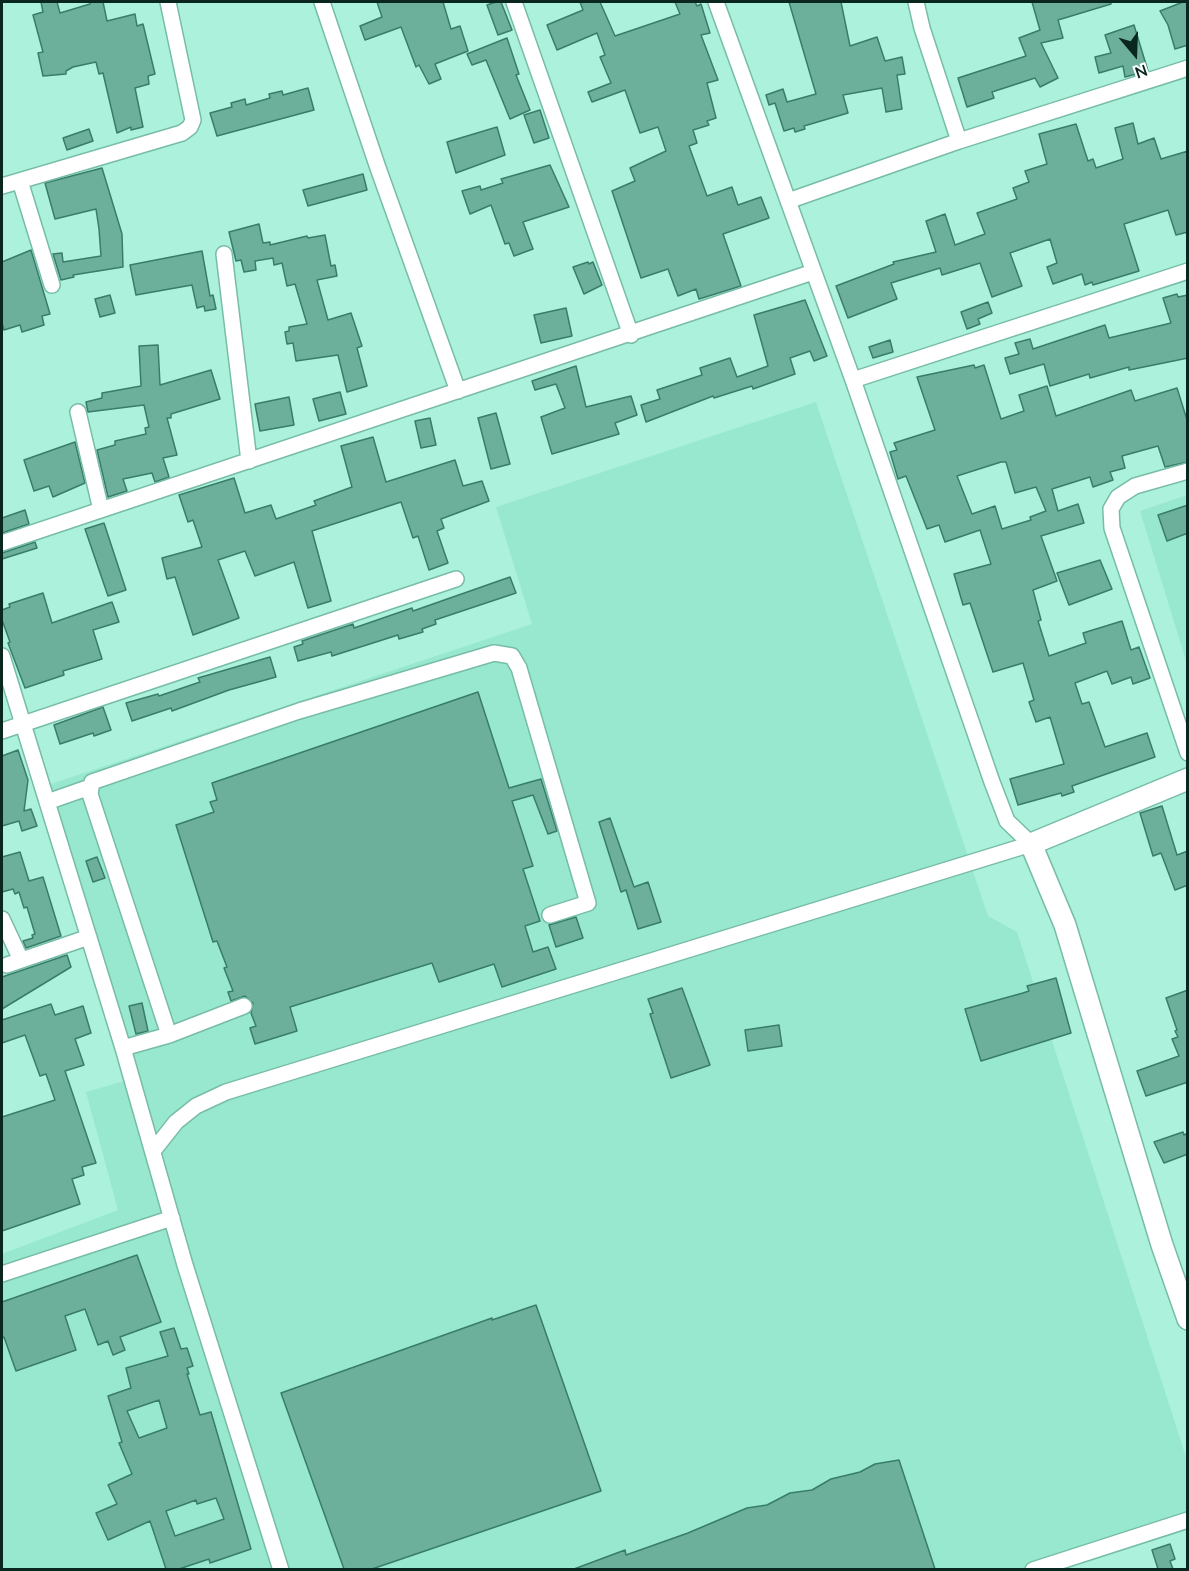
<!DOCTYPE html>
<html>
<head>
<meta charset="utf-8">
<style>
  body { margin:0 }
  #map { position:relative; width:1189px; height:1571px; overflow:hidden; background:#abf1db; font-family:"Nunito Sans",sans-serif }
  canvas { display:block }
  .frame { position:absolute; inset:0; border:3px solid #09271f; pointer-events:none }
  .north { position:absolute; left:1105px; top:24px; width:60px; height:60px; -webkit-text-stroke:4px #fff; paint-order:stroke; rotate:161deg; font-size:16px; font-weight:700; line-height:24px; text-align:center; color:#09271f }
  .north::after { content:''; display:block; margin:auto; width:21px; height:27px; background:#09271f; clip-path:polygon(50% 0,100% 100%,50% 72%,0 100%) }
</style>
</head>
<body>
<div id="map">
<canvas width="1189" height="1571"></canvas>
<div class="frame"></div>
<div class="north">N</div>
</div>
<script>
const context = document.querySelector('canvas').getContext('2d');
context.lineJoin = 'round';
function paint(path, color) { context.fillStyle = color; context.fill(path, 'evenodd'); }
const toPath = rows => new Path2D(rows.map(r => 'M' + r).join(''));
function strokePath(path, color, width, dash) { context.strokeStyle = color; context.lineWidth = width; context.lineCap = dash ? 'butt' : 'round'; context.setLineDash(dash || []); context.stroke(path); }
const built = toPath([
  [816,402,988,916,1017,932,1187,1460,1187,1530,1061,1570,2,1570,2,1254,118,1210,86,1092,128,1080,45,786,532,624,496,507],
  [1187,495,1187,664,1140,511]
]);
const building = toPath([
  [41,2,57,2,60,13,90,4,90,2,103,2,107,21,135,14,137,26,143,24,155,74,148,76,149,84,135,88,143,127,131,130,131,127,117,133,103,73,99,74,96,62,73,67,66,71,66,74,43,76,38,53,43,52,33,15,43,12,41,2],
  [377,2,443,2,451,29,460,26,468,51,435,64,441,79,429,84,419,65,416,67,401,27,365,40,360,26,382,17,377,2],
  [496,2,501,2,512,30,498,35,487,5,496,2],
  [580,2,600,2,615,36,680,14,675,2,695,2,697,6,701,4,710,33,701,35,718,80,707,83,716,118,707,121,709,125,693,130,697,143,689,146,707,196,732,187,738,205,761,197,769,218,723,234,741,286,699,299,696,289,678,296,668,269,641,278,612,191,635,181,630,168,666,151,658,127,640,133,625,90,592,102,588,92,611,83,600,57,605,55,597,33,557,50,547,25,583,10,580,2],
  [789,2,841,2,850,46,877,37,885,61,902,57,905,74,897,75,902,109,886,112,882,88,843,95,848,113,804,126,805,129,795,132,794,128,784,131,775,103,769,105,766,95,783,89,787,102,816,94,789,2],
  [1032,2,1111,2,1111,4,1058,20,1063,38,1041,43,1058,78,1040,87,1035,78,992,92,994,98,967,107,958,78,1026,56,1019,38,1040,30,1032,2],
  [1183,2,1188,2,1188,45,1175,49,1168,25,1160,11,1183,2],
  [1134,25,1148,71,1125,77,1123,66,1099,73,1095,57,1111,53,1105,35,1134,25],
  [507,38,519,74,516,75,530,110,510,119,486,60,472,65,467,54,507,38],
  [308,88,314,110,217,136,210,113,232,107,231,103,245,99,246,105,270,98,269,94,282,91,283,95,308,88],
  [540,110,549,138,534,143,524,115,540,110],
  [1133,123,1138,144,1154,138,1161,159,1188,151,1188,232,1176,235,1168,210,1124,224,1139,271,1093,285,1092,282,1085,285,1082,274,1053,284,1047,267,1057,263,1050,239,1010,253,1022,286,992,297,980,263,942,275,940,268,891,283,897,299,848,318,836,286,894,264,893,262,936,252,926,221,945,214,955,245,985,234,977,213,1017,199,1013,188,1029,182,1025,171,1047,164,1039,134,1076,124,1088,161,1093,159,1096,168,1123,159,1115,128,1133,123],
  [497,127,505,155,456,173,447,142,497,127],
  [89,129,93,141,67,150,63,138,89,129],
  [550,165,569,207,523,222,533,249,514,256,509,243,505,244,491,205,470,214,462,191,480,186,481,190,503,183,501,179,550,165],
  [102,168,122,234,123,267,73,275,74,277,61,280,53,254,62,253,63,262,101,256,99,229,96,209,55,219,45,183,102,168],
  [363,174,367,190,308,206,303,190,363,174],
  [259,224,263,243,270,242,270,245,307,236,308,238,325,235,331,266,335,265,337,276,317,280,328,320,351,313,362,346,357,348,367,386,347,392,338,355,296,361,293,343,287,344,285,332,289,331,289,327,307,324,295,284,287,286,282,263,274,265,273,258,255,261,256,270,244,272,241,260,236,261,229,232,259,224],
  [31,250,50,314,42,316,44,325,22,332,20,325,4,330,2,323,2,262,31,250],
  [202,251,210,296,213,295,216,309,205,311,204,306,197,308,192,285,136,295,130,265,202,251],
  [588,262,589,264,593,262,602,285,584,294,573,267,588,262],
  [1177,294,1178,297,1188,295,1188,358,1129,370,1129,367,1090,378,1089,374,1050,386,1044,364,1010,374,1005,358,1019,354,1015,343,1030,339,1033,349,1105,325,1109,338,1171,323,1163,298,1177,294],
  [110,295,115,313,100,317,95,299,110,295],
  [805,300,827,356,814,361,810,351,790,358,795,374,753,389,752,386,714,398,713,396,646,422,641,405,660,399,657,390,702,375,700,368,730,358,737,377,768,366,754,315,805,300],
  [988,302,992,313,978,319,980,324,967,329,961,312,988,302],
  [566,308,572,336,541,343,534,315,566,308],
  [890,340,893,352,873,358,869,347,890,340],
  [158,345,160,385,211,370,220,399,171,414,171,418,167,418,177,455,163,458,169,477,155,482,152,473,123,479,127,491,108,497,97,450,115,445,115,441,146,434,145,428,149,427,144,405,88,412,86,402,102,398,102,393,141,386,139,346,158,345],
  [974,365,975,368,984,365,1001,419,1024,411,1019,395,1047,386,1056,416,1131,390,1135,401,1177,388,1188,423,1188,462,1165,467,1158,446,1122,456,1125,468,1110,472,1113,480,1093,487,1090,477,1052,489,1058,511,1078,504,1084,523,1041,536,1057,581,1033,590,1041,620,1038,621,1049,656,1086,643,1083,633,1122,621,1131,650,1139,647,1150,678,1133,684,1131,677,1112,684,1107,671,1075,683,1082,704,1089,702,1105,747,1147,733,1155,757,1072,786,1074,792,1062,796,1061,793,1018,805,1010,779,1064,764,1050,717,1036,722,1029,702,1034,700,1023,663,993,672,970,603,963,605,954,574,991,564,980,530,945,542,939,525,927,529,906,476,898,479,890,452,897,450,894,443,935,430,917,377,974,365],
  [1001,462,1006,462,1015,493,1036,487,1046,511,1030,517,1031,520,1002,529,995,506,972,514,957,476,1001,462],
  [576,366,586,407,631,396,637,415,615,423,619,434,552,454,541,417,565,408,556,384,535,390,532,381,576,366],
  [340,392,346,414,319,421,313,399,340,392],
  [289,397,294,425,260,431,255,404,289,397],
  [496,413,510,464,491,469,478,418,496,413],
  [430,418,436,445,421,448,415,421,430,418],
  [373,437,386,482,455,460,463,486,482,481,489,501,441,519,444,528,437,531,448,563,429,570,418,536,413,538,401,502,312,531,331,601,308,608,294,562,255,576,245,551,218,560,239,618,193,635,175,577,167,579,162,558,202,547,193,520,188,522,179,495,234,478,245,513,271,505,276,519,316,505,314,501,352,487,341,446,373,437],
  [75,442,85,483,53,497,49,486,34,491,24,460,75,442],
  [1188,505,1188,533,1167,541,1158,515,1188,505],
  [25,510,29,524,2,533,2,518,25,510],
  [104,523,126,590,108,596,85,529,104,523],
  [35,542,37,548,2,559,2,553,35,542],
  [1100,560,1112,589,1069,605,1057,573,1100,560],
  [510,577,516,593,435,620,436,624,422,629,423,632,399,639,398,635,332,656,331,652,298,661,294,647,303,644,302,641,353,624,354,628,412,608,413,611,510,577],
  [43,593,52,623,112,602,119,622,93,630,102,659,63,671,64,675,25,688,8,643,10,642,2,620,2,610,10,607,9,604,43,593],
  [270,657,276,677,229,690,172,711,171,708,132,721,126,703,158,694,159,696,200,682,198,678,270,657],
  [478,692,509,788,541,779,557,831,548,834,533,795,512,801,533,866,523,869,540,921,525,926,533,952,548,947,556,969,502,987,494,964,439,982,432,963,290,1007,297,1031,255,1044,250,1028,256,1026,251,1013,253,1003,245,996,231,1001,228,992,233,991,224,968,227,967,217,941,213,942,176,825,214,812,210,802,217,800,212,783,478,692],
  [103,707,111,730,94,736,93,733,60,744,54,725,103,707],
  [18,750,28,780,24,811,31,809,37,826,22,831,19,821,2,826,2,756,18,750],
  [1162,806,1177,855,1188,851,1188,885,1175,890,1161,853,1153,856,1140,813,1162,806],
  [610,818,634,887,648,882,661,922,638,929,626,890,621,892,599,822,610,818],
  [20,852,29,881,43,877,61,936,26,948,23,941,33,938,32,935,35,934,27,907,24,908,19,892,15,894,13,889,2,892,2,857,20,852],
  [97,857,105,878,93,882,86,861,97,857],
  [576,917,583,938,556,947,549,925,576,917],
  [67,955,71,967,2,1009,2,977,67,955],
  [1056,978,1071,1033,981,1061,965,1009,1023,993,1029,991,1027,986,1056,978],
  [682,988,710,1065,671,1078,650,1014,653,1013,648,999,682,988],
  [1188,990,1188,1082,1146,1096,1137,1071,1179,1056,1172,1039,1178,1037,1175,1031,1177,1030,1166,998,1188,990],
  [142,1003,148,1031,136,1034,129,1006,142,1003],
  [51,1004,55,1015,83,1006,91,1033,75,1039,84,1065,65,1071,96,1163,82,1167,84,1175,72,1179,80,1204,2,1231,2,1117,55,1100,46,1074,40,1076,25,1035,2,1043,2,1020,51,1004],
  [779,1025,782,1046,748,1051,745,1030,779,1025],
  [1183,1132,1184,1135,1188,1133,1188,1154,1164,1163,1154,1142,1183,1132],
  [137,1255,161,1322,120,1337,125,1350,113,1355,108,1341,98,1345,85,1309,65,1316,76,1350,16,1371,4,1337,2,1338,2,1302,137,1255],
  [536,1305,601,1491,372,1569,344,1569,281,1393,492,1318,492,1320,536,1305],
  [174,1328,181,1349,187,1348,193,1366,187,1368,189,1374,187,1374,200,1415,211,1412,251,1549,210,1563,209,1559,179,1569,166,1569,150,1521,108,1540,96,1513,117,1504,108,1485,132,1474,119,1443,122,1442,108,1396,131,1388,126,1368,168,1356,160,1332,174,1328],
  [159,1400,167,1428,139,1438,127,1411,159,1400],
  [216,1498,224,1519,175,1536,166,1511,196,1500,197,1504,216,1498],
  [899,1460,935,1569,574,1569,625,1550,626,1555,688,1533,747,1508,767,1505,790,1493,812,1490,831,1479,860,1472,875,1464,899,1460],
  [1170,1544,1175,1559,1170,1561,1173,1569,1158,1569,1152,1550,1170,1544]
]);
const street = toPath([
  [322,2,378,168,458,391],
  [514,2,631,335],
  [716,2,853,380,992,782,1007,821,1031,844],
  [916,2,922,28,959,141],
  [20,181,52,285],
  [2,186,182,133,190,127,193,120,168,2],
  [788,201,959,141,1188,68],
  [224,254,249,461],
  [853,380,1188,271],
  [78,412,101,510],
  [1188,471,1135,486,1118,497,1111,509,1112,528,1188,753],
  [2,543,813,272],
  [2,656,123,1048,185,1265,281,1570],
  [2,731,456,579],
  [47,802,90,787],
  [2,919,21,960],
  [7,965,89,937],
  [169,1035,90,794,92,782,299,711,494,653,512,656,519,668,588,903,550,915],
  [123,1048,169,1035,244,1006],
  [153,1151,176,1122,196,1106,226,1092,1031,844],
  [2,1274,172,1218],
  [1033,1570,1188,1520]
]);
const secondary = toPath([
  [1188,779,1031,844,1065,925,1162,1245,1188,1319]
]);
paint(built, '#98e8d0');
paint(building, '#6cb09c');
strokePath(building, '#387d6a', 1.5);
strokePath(street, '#77bca7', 18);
strokePath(secondary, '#77bca7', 24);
strokePath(street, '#fff', 15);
strokePath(secondary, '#fff', 21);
</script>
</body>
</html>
